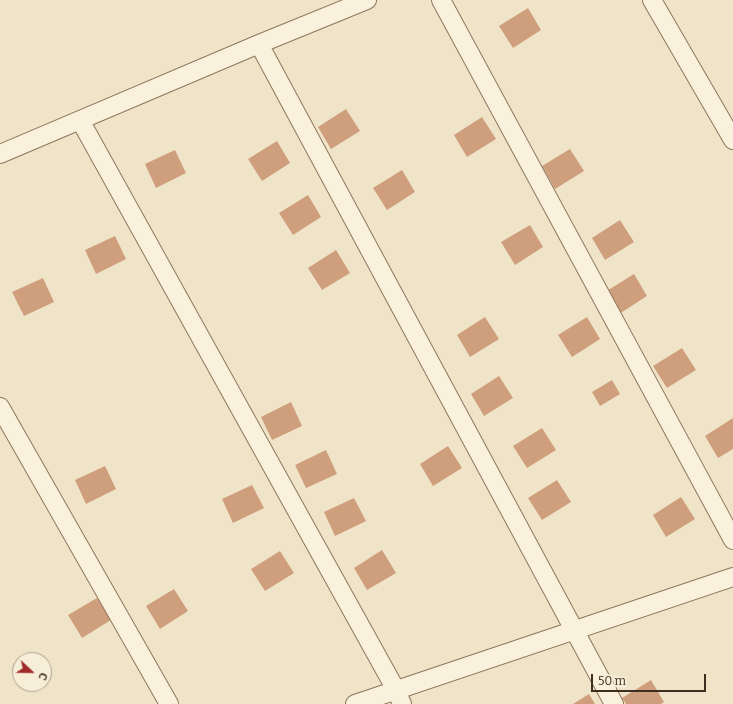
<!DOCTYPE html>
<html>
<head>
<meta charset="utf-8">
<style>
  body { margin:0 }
  #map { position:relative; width:733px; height:704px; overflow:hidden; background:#f0e4c8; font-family:Bitter,serif }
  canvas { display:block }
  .north { position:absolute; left:12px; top:652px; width:40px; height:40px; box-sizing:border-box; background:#f7eed8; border:1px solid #ada18e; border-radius:50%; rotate:112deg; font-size:11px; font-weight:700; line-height:16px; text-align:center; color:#3d2e20 }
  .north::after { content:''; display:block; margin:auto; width:14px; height:18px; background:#9e2a2b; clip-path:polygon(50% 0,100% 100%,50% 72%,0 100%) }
  .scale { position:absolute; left:591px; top:674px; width:115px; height:18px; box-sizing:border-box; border:2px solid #3d2e20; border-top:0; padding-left:5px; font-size:12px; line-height:14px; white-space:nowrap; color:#3d2e20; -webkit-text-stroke:3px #f7eed8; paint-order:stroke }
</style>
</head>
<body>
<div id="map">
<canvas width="733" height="704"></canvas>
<div class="north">С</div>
<div class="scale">50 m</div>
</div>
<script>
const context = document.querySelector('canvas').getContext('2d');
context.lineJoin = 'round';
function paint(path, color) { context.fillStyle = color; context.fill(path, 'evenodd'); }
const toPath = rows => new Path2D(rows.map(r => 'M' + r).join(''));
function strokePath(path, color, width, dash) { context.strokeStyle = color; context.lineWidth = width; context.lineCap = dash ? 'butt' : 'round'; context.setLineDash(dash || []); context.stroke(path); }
const building = toPath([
  [528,8,541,30,513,48,499,26],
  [346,109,360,131,331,149,318,127],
  [482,117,496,139,467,157,454,135],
  [277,141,290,163,262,181,248,159],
  [570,149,584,171,555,189,542,166],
  [175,150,186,173,156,188,145,164],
  [402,170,415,192,387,210,373,188],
  [308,195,321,217,293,235,279,213],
  [620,220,634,242,605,260,592,238],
  [530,225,543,247,515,265,501,242],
  [115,236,126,259,96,274,85,250],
  [336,250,350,273,322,290,308,268],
  [634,274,647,296,619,314,605,292],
  [43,278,54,302,24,316,12,292],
  [485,317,499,339,470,357,457,335],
  [587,317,600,339,572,357,558,335],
  [682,348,696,370,667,388,653,366],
  [499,376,513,398,484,416,471,394],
  [612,380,620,394,600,406,592,392],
  [291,402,302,426,272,440,261,417],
  [733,418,733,449,718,458,705,436],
  [542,428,556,450,527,468,513,446],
  [448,446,462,468,433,486,420,464],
  [326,450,337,474,306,488,295,465],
  [105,466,116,489,86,504,75,480],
  [557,480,571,502,542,520,528,498],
  [252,485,264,508,233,523,222,499],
  [681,497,695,519,666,537,653,515],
  [354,498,366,521,335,536,324,512],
  [382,550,396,573,367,590,354,568],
  [280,551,294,573,265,591,251,569],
  [174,589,188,611,160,629,146,606],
  [97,598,111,620,82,638,68,615],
  [651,680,664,702,661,704,626,704,622,698],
  [589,694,595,704,573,704]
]);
const minor = toPath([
  [441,0,733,540],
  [652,0,733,140],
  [259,44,614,704],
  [80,120,396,690,402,704],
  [0,154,259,44,367,0],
  [0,407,169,704],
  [355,704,733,577]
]);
paint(building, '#cf9f7d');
strokePath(minor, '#8d765c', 20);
strokePath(minor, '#faf1dc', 18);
</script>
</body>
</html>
